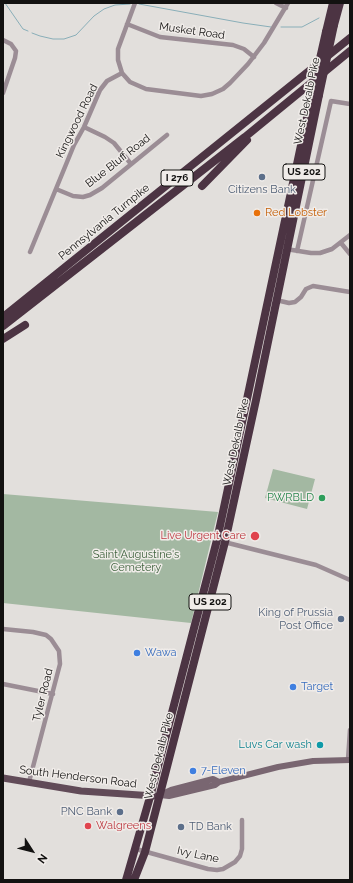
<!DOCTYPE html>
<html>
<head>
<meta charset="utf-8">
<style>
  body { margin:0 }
  #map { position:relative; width:353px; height:883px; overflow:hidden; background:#e2dfdc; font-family:Raleway,sans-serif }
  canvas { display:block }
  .frame { position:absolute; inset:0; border:4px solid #131211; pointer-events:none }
  .north { position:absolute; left:12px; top:831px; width:40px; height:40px; -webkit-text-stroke:3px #f0ece9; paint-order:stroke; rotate:126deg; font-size:11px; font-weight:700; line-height:16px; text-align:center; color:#131211 }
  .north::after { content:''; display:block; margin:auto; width:14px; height:18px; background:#131211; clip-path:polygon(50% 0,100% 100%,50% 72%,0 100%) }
</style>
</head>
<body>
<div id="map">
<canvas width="353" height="883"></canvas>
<div class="frame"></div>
<div class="north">N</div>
</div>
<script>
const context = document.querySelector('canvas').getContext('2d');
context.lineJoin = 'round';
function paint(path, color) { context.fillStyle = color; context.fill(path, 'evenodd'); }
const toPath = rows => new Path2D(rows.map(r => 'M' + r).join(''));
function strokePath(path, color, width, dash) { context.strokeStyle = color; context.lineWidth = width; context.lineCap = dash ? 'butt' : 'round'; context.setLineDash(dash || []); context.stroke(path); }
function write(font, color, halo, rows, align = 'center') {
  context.font = font + ' Raleway,sans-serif'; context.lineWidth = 3; context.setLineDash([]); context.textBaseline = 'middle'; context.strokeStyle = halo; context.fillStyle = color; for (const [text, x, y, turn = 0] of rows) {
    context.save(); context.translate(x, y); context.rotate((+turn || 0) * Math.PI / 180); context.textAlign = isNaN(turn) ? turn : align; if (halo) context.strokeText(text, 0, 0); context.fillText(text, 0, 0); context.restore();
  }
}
const green = toPath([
  [273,469,315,479,307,509,265,498],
  [3,494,218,512,191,623,3,603]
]);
const stream = toPath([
  [5,3,23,29,28,31],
  [139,4,243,23,271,27],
  [281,27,302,27,319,18],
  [32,33,40,36,53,39,64,39,76,35,94,16,104,9,115,5,130,4]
]);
const street = toPath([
  [276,3,286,8],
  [127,24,160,37,233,45,244,49,254,57],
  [3,40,11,44,16,51,15,58,3,93],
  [122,73,130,82,146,89,201,96,212,94,223,89,230,83,248,64,264,43,288,3],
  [84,127,105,137,114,143,131,164],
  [56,189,73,196,83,197,90,195,102,188,167,135],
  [341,243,350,254],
  [286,249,311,253,320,253,332,249,350,235],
  [297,251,331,101,350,104],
  [30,252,74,145,84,127,100,90,107,81,122,73,118,60,118,49,135,3],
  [276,300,289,303,295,302,301,297,306,289,313,286,350,292],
  [224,542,316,565,350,580],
  [3,629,33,632,46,635,51,639,59,651,60,664,29,782],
  [3,684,53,694],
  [348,760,350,730],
  [136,849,208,869,217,870,223,869,235,862,240,856,242,849,242,820]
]);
const secondary = toPath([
  [160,795,169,796,215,785,219,782,278,767,313,761,350,760],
  [160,795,171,790,213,779,219,782]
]);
const primary = toPath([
  [3,778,81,791,154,796]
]);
const highway = toPath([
  [334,25,340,3],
  [326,32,333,3],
  [202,186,247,140],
  [3,317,350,38],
  [3,326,245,137,350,51],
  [3,339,25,325],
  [126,880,150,797,217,540,310,103],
  [134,880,145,852,225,542,256,400,319,95]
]);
const highwayBridge = toPath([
  [319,95,334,25],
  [310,103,326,32]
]);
const markers = [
  [262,177,4,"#5c6f8a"],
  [257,213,4,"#e8710a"],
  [322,498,4,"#2e9e5b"],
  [255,536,5,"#e0444e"],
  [341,619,4,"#5c6f8a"],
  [137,653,4,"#3f7fe0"],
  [293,687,4,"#3f7fe0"],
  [320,745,4,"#0f9aa8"],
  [193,771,4,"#3f7fe0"],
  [120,812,4,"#5c6f8a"],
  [88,826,4,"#e0444e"],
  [181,827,4,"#5c6f8a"]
];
const shields = [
  [304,172,42],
  [177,178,32],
  [210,602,42]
];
const shieldNames = [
  ["US 202",304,172],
  ["I 276",177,178],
  ["US 202",210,602]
];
const streetNames = [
  ["Musket Road",192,31,8],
  ["West Dekalb Pike",307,101,-78],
  ["Kingwood Road",77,121,-64],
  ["Blue Bluff Road",118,161,-38],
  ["Pennsylvania Turnpike",104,222,-39],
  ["West Dekalb Pike",236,442,-78],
  ["Tyler Road",43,695,-76],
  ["West Dekalb Pike",159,756,-76],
  ["South Henderson Road",78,777,7],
  ["Ivy Lane",198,855,12]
];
const serviceNames = [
  ["Citizens Bank",262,190,"center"],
  ["King of Prussia",333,613],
  ["Post Office",333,626],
  ["PNC Bank",112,812],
  ["TD Bank",189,827,"left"]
];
const foodNames = [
  ["Red Lobster",265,213]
];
const leisureNames = [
  ["PWRBLD",314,498]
];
const healthNames = [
  ["Live Urgent Care",246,536],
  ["Walgreens",96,826,"left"]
];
const parkNames = [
  ["Saint Augustine's",136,555],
  ["Cemetery",136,568]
];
const shopNames = [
  ["Wawa",145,653],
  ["Target",301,687],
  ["7-Eleven",201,771]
];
const cultureNames = [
  ["Luvs Car wash",312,745]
];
paint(green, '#a3b8a2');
strokePath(stream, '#89aeb8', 1);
strokePath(street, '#9b8d95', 4.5);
strokePath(secondary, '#796671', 6);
strokePath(primary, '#614b58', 7);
strokePath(highway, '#4c3443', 8);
strokePath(highwayBridge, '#4c3443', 8);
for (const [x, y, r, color] of markers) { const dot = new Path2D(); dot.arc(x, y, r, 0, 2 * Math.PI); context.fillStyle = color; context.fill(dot); strokePath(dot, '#f0ece9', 1.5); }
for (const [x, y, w] of shields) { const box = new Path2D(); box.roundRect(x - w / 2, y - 8, w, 16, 3); context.fillStyle = '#f0ece9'; context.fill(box); strokePath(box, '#131211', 1); }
write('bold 10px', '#131211', null, shieldNames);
write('11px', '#131211', '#f0ece9', streetNames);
write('11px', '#4e5e75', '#f0ece9', serviceNames, 'right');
write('11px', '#c56008', '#f0ece9', foodNames, 'left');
write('11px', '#27864d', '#f0ece9', leisureNames, 'right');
write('11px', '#be3a42', '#f0ece9', healthNames, 'right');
write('11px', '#3e623d', '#f0ece9', parkNames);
write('11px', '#366cbe', '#f0ece9', shopNames, 'left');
write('11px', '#0d838f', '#f0ece9', cultureNames, 'right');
</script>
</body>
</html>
